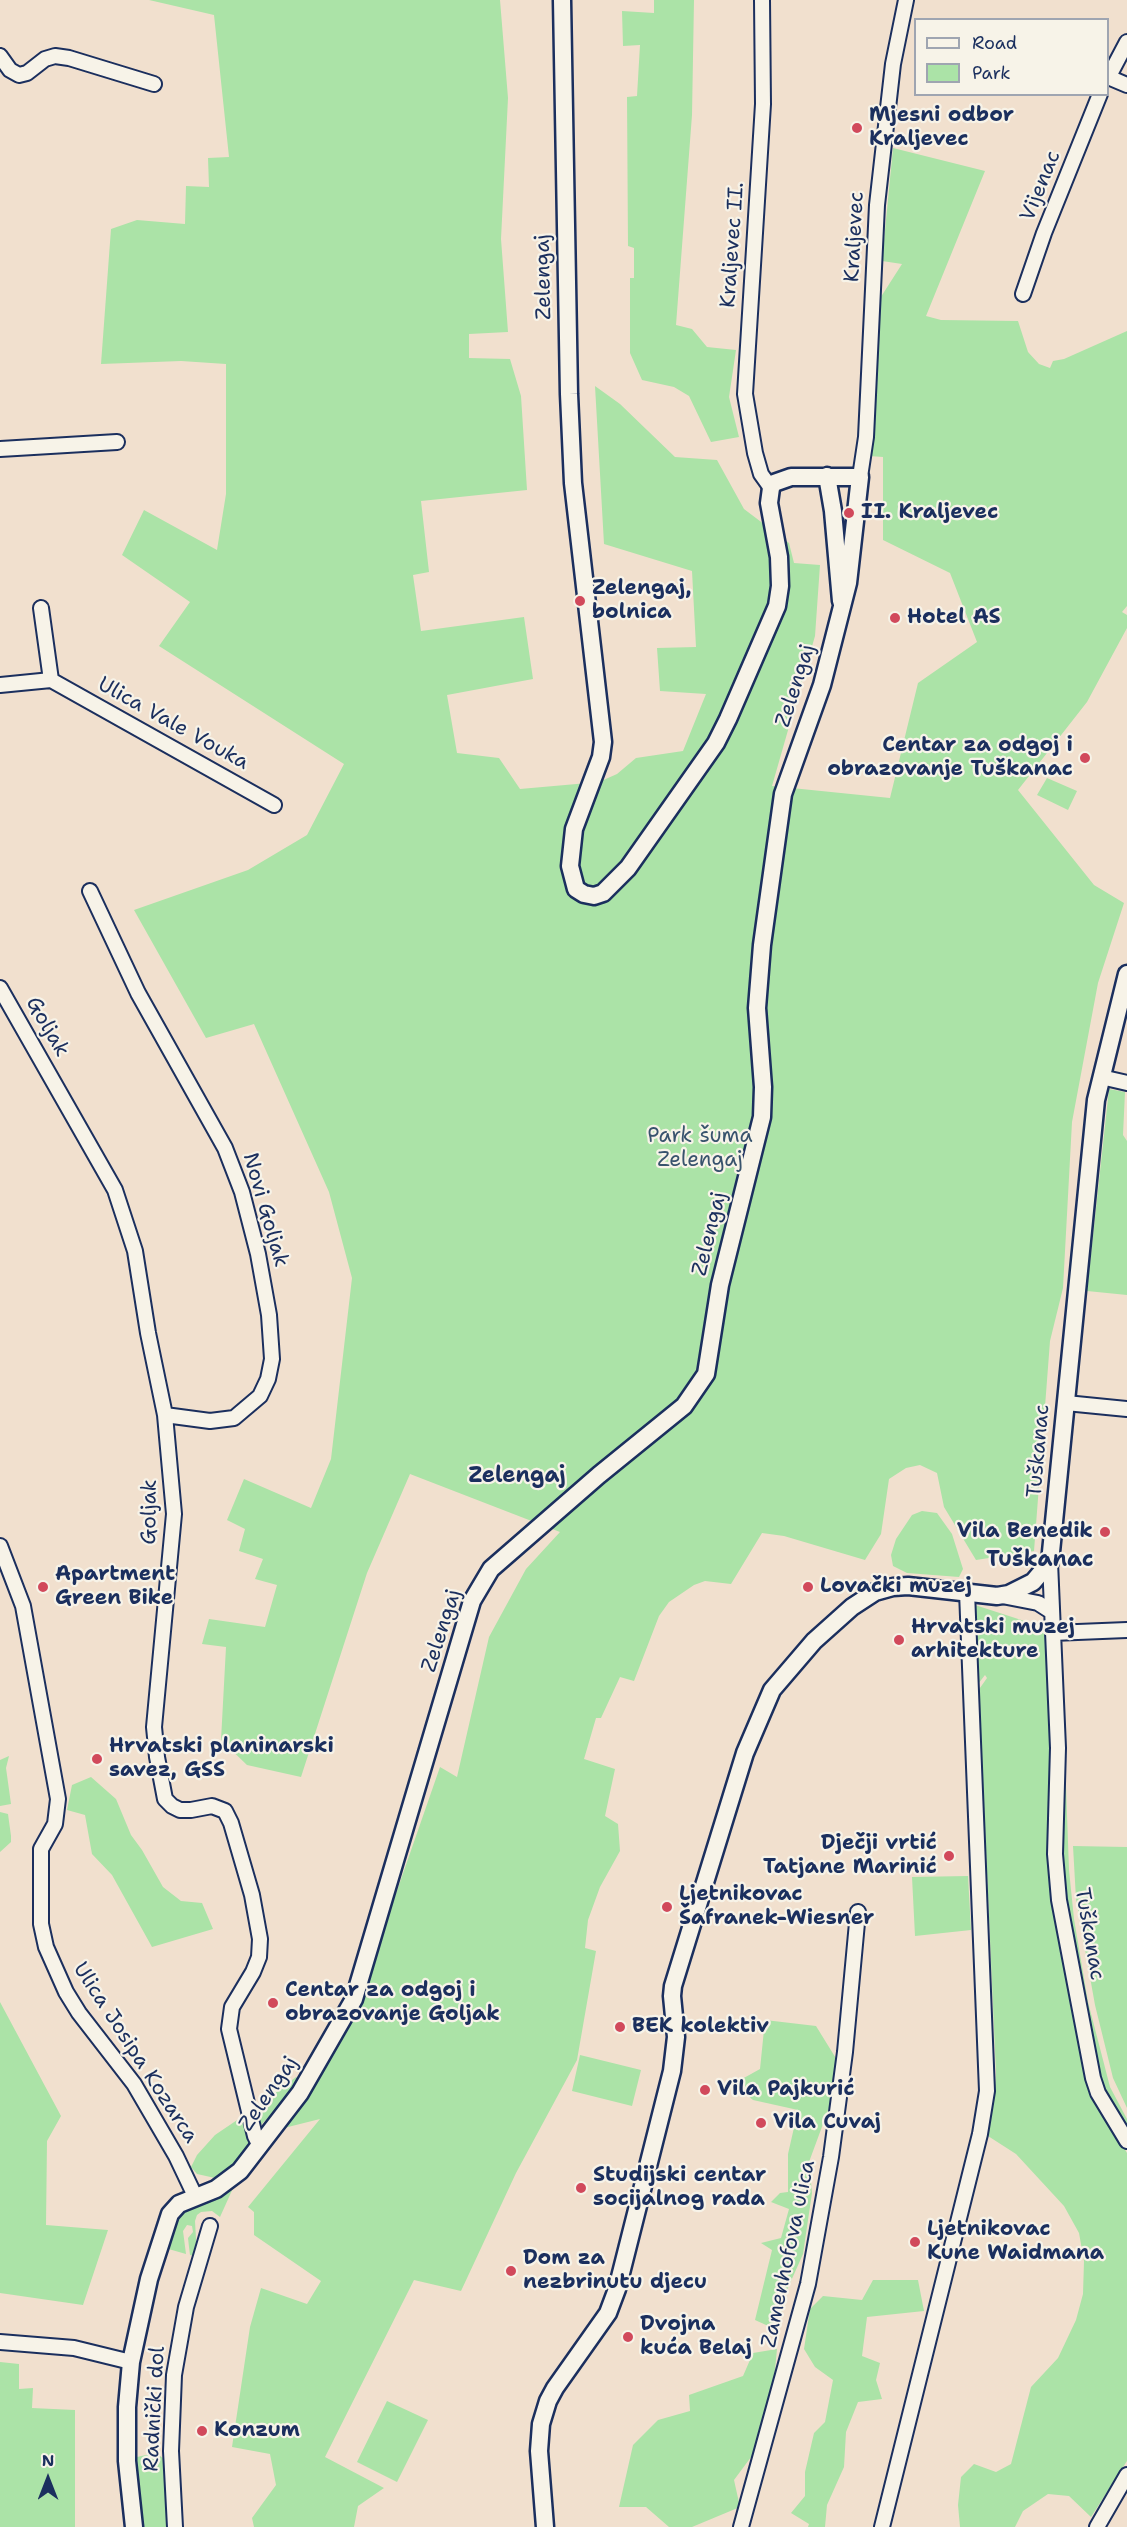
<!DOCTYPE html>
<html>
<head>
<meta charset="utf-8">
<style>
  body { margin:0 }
  #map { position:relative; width:1127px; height:2527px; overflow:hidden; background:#f1e0ce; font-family:"Shantell Sans",sans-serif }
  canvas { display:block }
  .legend { position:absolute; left:914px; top:18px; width:195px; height:78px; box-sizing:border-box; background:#f7f3e8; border:2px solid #9fa5b1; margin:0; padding:8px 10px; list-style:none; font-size:18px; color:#1b2f5e }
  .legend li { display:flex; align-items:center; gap:12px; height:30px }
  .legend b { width:30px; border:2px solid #9fa5b1 }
  .north { position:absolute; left:18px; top:2449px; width:60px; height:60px; -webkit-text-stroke:4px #f7f3e8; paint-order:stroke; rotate:0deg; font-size:16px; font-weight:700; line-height:24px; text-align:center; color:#1b2f5e }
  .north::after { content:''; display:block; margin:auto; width:21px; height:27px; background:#1b2f5e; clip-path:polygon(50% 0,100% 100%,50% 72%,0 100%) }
</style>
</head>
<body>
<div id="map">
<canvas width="1127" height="2527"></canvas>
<ul class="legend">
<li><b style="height:8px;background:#f7f3e8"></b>Road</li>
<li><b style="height:16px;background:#abe3a7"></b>Park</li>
</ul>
<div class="north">N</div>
</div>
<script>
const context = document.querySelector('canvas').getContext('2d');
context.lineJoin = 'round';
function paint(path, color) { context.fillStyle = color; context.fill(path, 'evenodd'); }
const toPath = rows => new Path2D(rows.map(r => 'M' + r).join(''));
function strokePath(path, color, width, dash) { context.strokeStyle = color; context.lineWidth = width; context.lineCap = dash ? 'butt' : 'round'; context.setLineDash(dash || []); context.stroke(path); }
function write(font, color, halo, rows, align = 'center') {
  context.font = font + ' "Shantell Sans",sans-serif'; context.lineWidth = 4.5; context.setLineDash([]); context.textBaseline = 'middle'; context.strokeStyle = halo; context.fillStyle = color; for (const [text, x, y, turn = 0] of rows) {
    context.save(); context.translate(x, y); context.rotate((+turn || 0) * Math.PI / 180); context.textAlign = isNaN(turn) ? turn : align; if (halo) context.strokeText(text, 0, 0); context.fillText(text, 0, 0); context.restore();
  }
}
const green = toPath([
  [149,0,500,0,508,98,501,239,508,332,469,334,469,358,510,359,521,396,527,490,421,501,429,572,413,575,421,631,524,617,533,679,447,695,457,753,499,758,520,789,599,782,617,774,636,758,683,751,706,694,660,691,657,648,696,647,692,571,604,544,595,386,620,404,675,457,717,460,744,509,789,543,794,563,820,565,815,636,772,786,890,798,918,683,977,642,950,573,883,540,883,457,869,456,877,303,902,264,882,261,893,148,985,171,926,316,941,320,1018,321,1028,352,1039,364,1050,368,1053,361,1064,359,1127,331,1127,606,1122,612,1127,615,1127,628,1087,702,1018,790,1094,885,1124,903,1098,983,1072,1122,1063,1288,1050,1341,1034,1551,976,1560,944,1507,937,1473,920,1465,906,1468,889,1479,881,1534,865,1560,784,1536,762,1533,731,1584,705,1581,694,1585,669,1602,659,1616,634,1681,620,1677,601,1718,596,1718,584,1759,615,1769,605,1816,618,1824,620,1851,600,1887,588,1920,585,1948,596,1951,577,2060,516,2173,461,2291,414,2280,325,2457,384,2488,358,2506,354,2527,254,2527,252,2518,276,2485,270,2454,232,2447,250,2327,261,2288,307,2304,321,2281,254,2235,254,2212,248,2207,320,2119,284,2128,359,2000,440,1767,457,1777,489,1637,526,1569,560,1532,410,1474,367,1573,301,1777,247,1765,221,1740,226,1647,202,1644,209,1619,265,1627,277,1585,255,1579,263,1559,239,1551,245,1529,227,1520,244,1479,311,1508,331,1459,352,1278,329,1192,254,1024,206,1038,134,910,248,870,307,835,344,764,159,646,190,602,122,555,144,510,217,550,226,494,226,364,181,361,101,364,111,229,137,220,185,224,186,186,209,187,208,158,229,157,214,15],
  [654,0,694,0,692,115,676,325,692,329,707,347,736,350,729,397,739,437,711,442,689,396,674,387,642,380,630,353,630,278,634,278,634,248,628,246,627,97,637,96,640,45,623,46,622,11,654,13],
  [1047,778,1077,791,1068,810,1037,795],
  [1109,1089,1125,1092,1123,1135,1127,1141,1127,1295,1087,1291],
  [922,1511,937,1513,952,1534,963,1569,959,1577,907,1573,893,1566,891,1555,896,1539,912,1515],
  [975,1605,1046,1628,1053,1737,1048,1859,1050,1882,1089,2088,1127,2153,1127,2461,1091,2517,1069,2496,1048,2494,1023,2511,1015,2527,960,2527,958,2505,961,2477,974,2464,996,2472,1011,2464,1031,2387,1058,2358,1076,2320,1083,2294,1084,2261,1079,2233,1064,2206,1016,2154,988,2136,995,2091,996,2073,979,1695,975,1695,987,1678,985,1675,975,1688,973,1629],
  [1059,1646,1061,1646,1069,1870,1074,1919,1088,2002,1110,2087,1127,2119,1127,2130,1108,2097,1098,2074,1066,1903,1062,1865,1064,1781],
  [9,1756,6,1768,11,1804,0,1806,0,1760],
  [91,1777,116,1799,131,1835,142,1850,163,1887,181,1901,202,1903,213,1929,152,1947,112,1875,92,1854,85,1815,67,1810,72,1785],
  [0,1812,8,1814,11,1836,11,1842,0,1852],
  [1073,1846,1127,1847,1127,2108,1113,2078,1095,2005,1076,1899],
  [968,1876,971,1930,915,1936,912,1877],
  [0,2002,61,2116,47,2141,46,2225,108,2230,83,2305,0,2293],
  [765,2020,816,2026,837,2060,830,2105,809,2162,812,2193,803,2254,787,2290,777,2330,755,2320,772,2250,761,2243,781,2238,789,2209,771,2202,780,2193,788,2192,788,2154,798,2110,753,2100,733,2084,760,2069],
  [580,2055,641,2070,632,2106,572,2091],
  [296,2077,298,2079,279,2106,261,2125,256,2109,258,2106],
  [246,2114,250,2136,249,2144,232,2168,215,2178,197,2174,191,2167,197,2155,215,2135],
  [234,2186,220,2217,212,2211,201,2212,197,2215,195,2221,197,2257,190,2255,189,2247,188,2238,193,2232,192,2226,187,2225,183,2231,186,2254,165,2248,180,2212,223,2194],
  [873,2280,918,2280,924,2311,867,2317,862,2356,880,2363,876,2380,882,2399,858,2402,846,2432,844,2467,827,2505,825,2527,808,2527,809,2524,791,2513,805,2496,805,2472,814,2433,825,2422,833,2380,815,2367,804,2349,810,2309,823,2296,862,2300],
  [777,2349,771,2411,757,2449,734,2480,740,2507,692,2527,669,2527,646,2507,619,2507,633,2445,658,2420,690,2411,689,2395,743,2376,753,2353],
  [0,2362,19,2364,19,2389,33,2388,32,2408,75,2410,75,2527,0,2527],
  [387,2401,428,2420,397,2482,357,2462],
  [146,2455,160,2456,167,2461,172,2527,140,2527,133,2460,137,2457]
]);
const minor = toPath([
  [762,0,763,104,745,394,755,453,761,474,771,488],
  [0,56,10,70,19,75,27,73,45,59,55,56,69,58,154,84],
  [1108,77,1127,85],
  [1108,78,1127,42],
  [1023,294,1044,233,1100,94],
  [0,449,117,442],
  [860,477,866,437,877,205,893,64,906,0],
  [41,608,51,680],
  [0,685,51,680,274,805],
  [90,891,138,993,225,1148,242,1192,258,1254,269,1315,272,1359,268,1379,260,1396,234,1418,210,1421,165,1415],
  [0,988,115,1190,135,1251,148,1333,165,1415,174,1514,154,1727,157,1757,165,1799,172,1806,180,1810,191,1810,212,1806,225,1811,231,1823,252,1895,260,1939,259,1957,253,1972,232,2007,229,2029,255,2136,260,2146],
  [1101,1077,1127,1083],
  [1066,1403,1127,1409],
  [0,1546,23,1606,58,1799,55,1824,41,1849,41,1924,46,1947,66,1992,79,2013,134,2084,176,2156,195,2196],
  [1050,1562,1058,1748,1055,1854,1059,1900,1093,2078,1098,2093,1127,2141],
  [1002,1596,1038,1603,1052,1612],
  [1053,1633,1127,1630],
  [0,2342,74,2348,131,2362],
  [175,2527,171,2451,174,2375,186,2307,210,2226],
  [741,2527,808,2284,831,2157,845,2052,858,1912],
  [882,2527,980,2134,987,2091,967,1592],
  [1097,2527,1127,2475]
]);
const tertiary = toPath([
  [827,476,833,511,841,601],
  [134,2527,127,2461,127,2407,131,2362,149,2279,170,2214,179,2204,216,2189,240,2171,300,2093,354,1999,472,1601,491,1569,599,1475,684,1406,706,1374,720,1285,762,1117,763,1087,757,1008,762,945,783,794,822,685,848,583,860,477,791,477,774,483,771,488,769,503,779,557,780,586,777,606,728,719,716,743,628,868,603,893,594,896,584,894,576,889,570,866,574,829,601,757,603,742,573,483,569,394,562,0],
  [545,2527,539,2451,541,2424,548,2401,555,2388,608,2313,617,2289,672,2071,676,2037,672,1996,673,1986,745,1753,772,1690,814,1641,852,1607,875,1592,893,1587,908,1586,997,1596,1009,1594,1033,1582,1050,1562,1096,1100,1127,974]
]);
const markers = [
  [857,128,6,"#d1495b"],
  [849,513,6,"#d1495b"],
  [580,601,6,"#d1495b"],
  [895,618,6,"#d1495b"],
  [1085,758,6,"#d1495b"],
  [1105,1532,6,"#d1495b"],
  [43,1587,6,"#d1495b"],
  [808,1587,6,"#d1495b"],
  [899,1640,6,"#d1495b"],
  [97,1759,6,"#d1495b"],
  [949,1856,6,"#d1495b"],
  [667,1907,6,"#d1495b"],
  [273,2003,6,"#d1495b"],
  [620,2027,6,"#d1495b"],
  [705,2090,6,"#d1495b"],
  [761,2123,6,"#d1495b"],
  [581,2188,6,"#d1495b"],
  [915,2242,6,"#d1495b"],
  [511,2271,6,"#d1495b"],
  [628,2337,6,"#d1495b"],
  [202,2431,6,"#d1495b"]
];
const poiNames = [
  ["Mjesni odbor",869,116],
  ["Kraljevec",869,140],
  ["II. Kraljevec",861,513],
  ["Zelengaj,",592,589],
  ["bolnica",592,613],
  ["Hotel AS",907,618],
  ["Centar za odgoj i",1073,746,"right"],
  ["obrazovanje Tuškanac",1073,770,"right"],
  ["Vila Benedik",1093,1532,"right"],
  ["Apartment",55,1575],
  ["Green Bike",55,1599],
  ["Lovački muzej",820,1587],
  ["Hrvatski muzej",911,1628],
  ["arhitekture",911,1652],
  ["Hrvatski planinarski",109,1747],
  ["savez, GSS",109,1771],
  ["Dječji vrtić",937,1844,"right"],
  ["Tatjane Marinić",937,1868,"right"],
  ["Ljetnikovac",679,1895],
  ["Šafranek-Wiesner",679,1919],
  ["Centar za odgoj i",285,1991],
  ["obrazovanje Goljak",285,2015],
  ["BEK kolektiv",632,2027],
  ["Vila Pajkurić",717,2090],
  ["Vila Cuvaj",773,2123],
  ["Studijski centar",593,2176],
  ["socijalnog rada",593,2200],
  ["Ljetnikovac",927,2230],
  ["Kune Waidmana",927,2254],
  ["Dom za",523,2259],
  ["nezbrinutu djecu",523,2283],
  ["Dvojna",640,2325],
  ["kuća Belaj",640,2349],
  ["Konzum",214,2431]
];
const streetNames = [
  ["Vijenac",1041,186,-68],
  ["Kraljevec",855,237,-87],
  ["Kraljevec II.",733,245,-86],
  ["Zelengaj",544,277,-91],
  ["Zelengaj",796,686,-72],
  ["Ulica Vale Vouka",173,724,29],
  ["Goljak",47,1027,60],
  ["Novi Goljak",265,1210,74],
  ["Zelengaj",710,1234,-76],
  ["Tuškanac",1039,1451,-85],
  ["Goljak",150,1512,-89],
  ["Zelengaj",442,1631,-72],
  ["Tuškanac",1089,1934,80],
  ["Ulica Josipa Kozarca",135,2053,57],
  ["Zelengaj",269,2094,-55],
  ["Zamenhofova ulica",789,2254,-78],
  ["Radnički dol",155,2409,-87]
];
const parkNames = [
  ["Park šuma",700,1137],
  ["Zelengaj",700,1161]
];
const neighbourhoodNames = [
  ["Zelengaj",517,1476],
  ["Tuškanac",1040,1560]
];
paint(green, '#abe3a7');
strokePath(minor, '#1b2f5e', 18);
strokePath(tertiary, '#1b2f5e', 21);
strokePath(minor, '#f7f3e8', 14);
strokePath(tertiary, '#f7f3e8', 16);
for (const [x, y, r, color] of markers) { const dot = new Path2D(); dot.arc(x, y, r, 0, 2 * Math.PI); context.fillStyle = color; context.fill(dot); strokePath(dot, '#f7f3e8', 2); }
write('bold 21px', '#1b2f5e', '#f7f3e8', poiNames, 'left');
write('21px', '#1b2f5e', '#f7f3e8', streetNames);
write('21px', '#38536d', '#f7f3e8', parkNames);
write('bold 22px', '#1b2f5e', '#f7f3e8', neighbourhoodNames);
</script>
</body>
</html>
